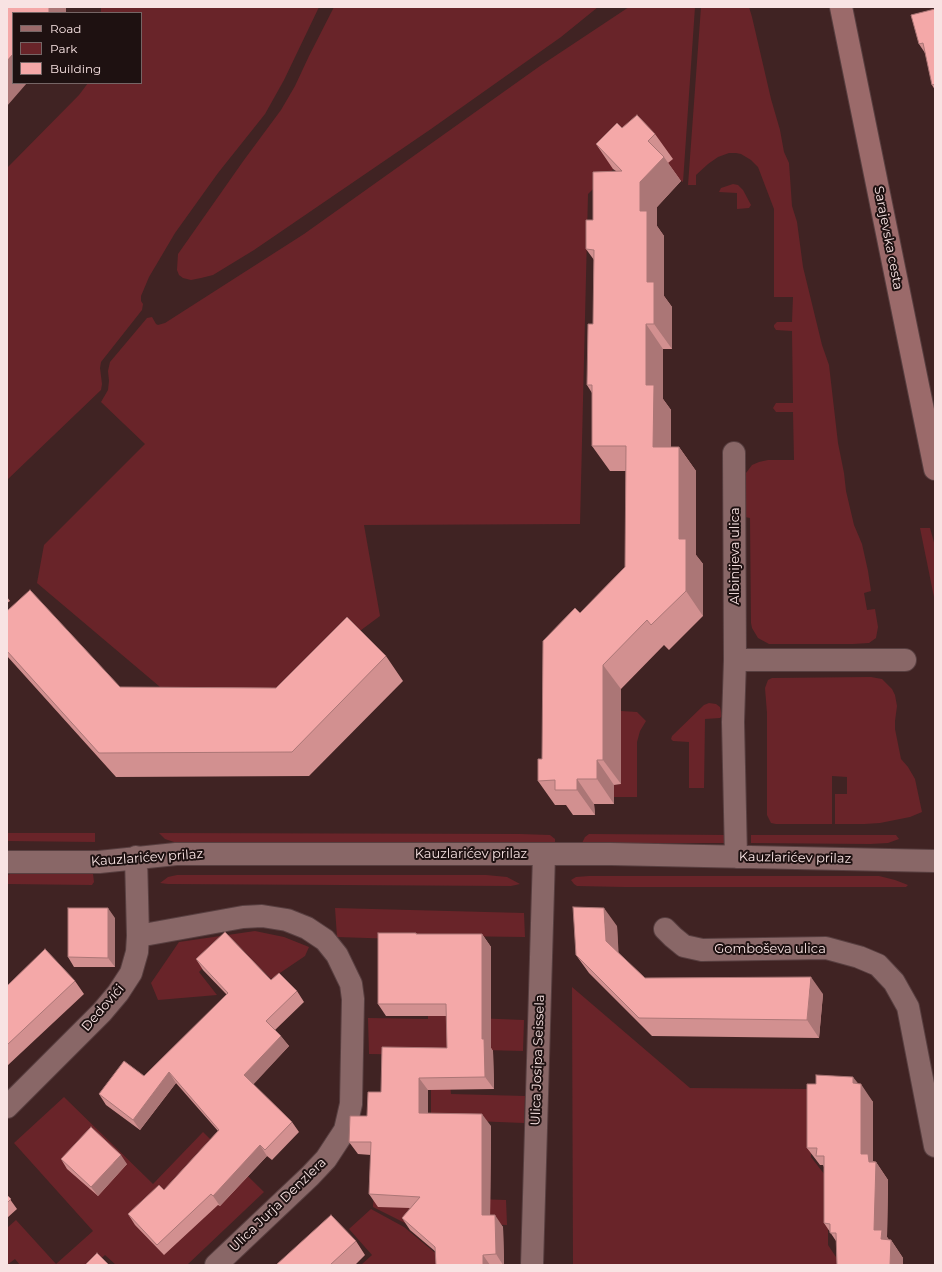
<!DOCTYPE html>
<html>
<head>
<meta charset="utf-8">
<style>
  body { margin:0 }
  #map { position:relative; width:942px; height:1272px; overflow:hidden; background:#402323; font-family:Montserrat,sans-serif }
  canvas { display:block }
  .frame { position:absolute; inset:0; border:8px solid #f8e3e3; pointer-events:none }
  .legend { position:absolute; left:12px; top:12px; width:130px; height:72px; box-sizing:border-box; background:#1e1111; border:1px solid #756565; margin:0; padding:5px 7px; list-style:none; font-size:12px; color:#f8e3e3 }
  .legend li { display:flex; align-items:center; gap:8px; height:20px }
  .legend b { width:20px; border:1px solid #756565 }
</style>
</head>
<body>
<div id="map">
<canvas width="942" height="1272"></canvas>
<div class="frame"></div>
<ul class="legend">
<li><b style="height:5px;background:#9b6a6a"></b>Road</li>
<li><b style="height:11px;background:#692429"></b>Park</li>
<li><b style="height:11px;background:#f4a8a8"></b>Building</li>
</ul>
</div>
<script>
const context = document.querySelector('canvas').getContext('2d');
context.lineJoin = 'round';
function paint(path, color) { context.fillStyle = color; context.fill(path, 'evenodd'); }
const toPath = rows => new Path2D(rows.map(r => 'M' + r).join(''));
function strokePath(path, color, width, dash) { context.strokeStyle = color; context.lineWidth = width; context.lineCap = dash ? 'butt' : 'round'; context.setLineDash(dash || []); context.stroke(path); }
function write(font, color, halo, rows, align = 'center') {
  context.font = font + ' Montserrat,sans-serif'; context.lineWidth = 4; context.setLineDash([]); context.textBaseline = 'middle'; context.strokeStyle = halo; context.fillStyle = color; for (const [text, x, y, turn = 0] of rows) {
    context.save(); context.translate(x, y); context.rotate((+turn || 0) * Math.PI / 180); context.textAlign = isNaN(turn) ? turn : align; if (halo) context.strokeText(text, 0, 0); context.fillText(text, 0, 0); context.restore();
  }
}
const green = toPath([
  [101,7,319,7,284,80,265,114,218,173,175,233,149,277,141,296,141,301,143,304,142,310,101,362,100,368,102,384,101,390,7,480,7,168,79,95,88,83,141,83,141,13,101,13],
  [334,7,598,7,561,37,431,129,254,250,213,275,201,278,191,280,183,278,179,275,177,270,178,254,244,160,281,110,295,86,309,56],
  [629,7,695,7,683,182,635,148,588,194,580,524,364,525,380,616,279,691,166,692,37,583,44,545,145,444,101,402,108,390,109,381,108,371,110,362,147,318,152,317,156,324,158,325,165,323,304,234,540,66],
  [701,7,749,7,752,17,771,99,780,130,784,152,789,163,792,206,797,222,803,267,822,345,829,365,838,443,844,473,846,491,854,525,862,544,868,571,871,591,864,593,867,610,875,609,878,627,876,638,869,643,853,644,769,644,758,638,752,628,751,623,750,518,745,517,746,473,752,465,759,462,768,460,794,460,793,412,776,412,773,408,776,403,793,403,792,331,776,330,774,327,774,325,777,322,792,322,793,297,774,297,774,209,758,167,751,160,741,154,736,153,729,153,718,157,708,164,696,175,696,185,688,185],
  [733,184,738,185,743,190,751,205,749,208,737,209,737,193,719,192,721,188],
  [920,528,930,528,935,546,935,602],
  [871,677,882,679,892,689,895,695,897,706,895,721,895,729,901,759,908,767,915,779,922,812,910,817,880,823,864,824,835,824,835,794,847,794,847,777,832,776,832,824,776,824,771,823,767,815,767,713,765,688,768,680,772,678],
  [709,703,716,704,720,707,722,716,720,718,705,719,704,788,689,788,689,742,673,741,671,739,672,736,704,705],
  [621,711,637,712,646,721,640,731,637,742,637,797,614,797,614,785,621,784],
  [7,833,95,833,95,842,7,841],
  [159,833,520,834,550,835,555,839,555,842,174,842,165,839],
  [589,834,727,835,727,843,582,843,585,837],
  [751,835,896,835,899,839,888,843,870,844,751,843],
  [10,874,93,874,94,882,92,885,7,884,7,875],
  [177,875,486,875,507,877,520,884,511,886,168,884,160,883,168,877],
  [589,876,879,876,895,880,908,885,906,887,624,887,577,886,574,884,571,880,576,877],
  [335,908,524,913,525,937,449,936,450,1017,524,1020,523,1051,447,1049,451,1094,525,1096,524,1123,448,1120,448,1198,506,1200,507,1225,455,1223,411,1226,373,1207,376,1160,431,1148,431,1055,369,1054,368,1018,428,1019,428,940,337,937],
  [255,931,284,937,309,947,305,956,271,979,231,938,199,972,217,995,158,1000,151,983,179,942],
  [572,987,690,1088,810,1089,811,1157,828,1179,828,1245,838,1260,838,1265,573,1265],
  [64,1097,153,1184,203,1132,264,1192,187,1265,116,1265,105,1255,94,1265,20,1265,15,1259,7,1265,7,1228,16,1220,56,1264,93,1231,14,1143],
  [371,1209,404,1227,439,1256,438,1265,361,1265,372,1255,349,1229]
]);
const street = toPath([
  [734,453,735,660,905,660],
  [735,660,733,722,736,857],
  [7,862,99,862,176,854,611,854,935,861],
  [665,929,673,937,684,946,702,950,826,948,859,957,878,965,894,982,908,1007,935,1146],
  [138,936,243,917,262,916,287,920,307,928,325,940,337,955,351,984,353,999,351,1104,345,1130,326,1159,310,1176,216,1265],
  [7,1107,102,1012,118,993,131,973,137,952,138,936,136,857],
  [532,1265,544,855]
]);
const secondary = toPath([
  [841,7,935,469]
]);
const wall = toPath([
  [935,9,925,53,919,44],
  [935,84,935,90,932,85],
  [622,128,655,134,673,159,668,163,681,181,657,207,657,226,664,236,664,296,672,307,672,349,663,349,663,399,671,410,671,447,679,447,696,471,696,555,703,564,703,616,669,650,664,645,621,689,621,784,614,785,614,804,594,804,595,815,573,815,566,805,555,805,538,781,542,759,580,613,625,567,626,471,610,471,592,446,592,393,587,385,593,324,594,260,586,249,593,220,616,171,613,169,596,144],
  [7,597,10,601,7,603],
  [7,611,120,687,276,688,386,656,403,681,309,776,116,777,7,656],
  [115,918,115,967,74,967,68,957],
  [617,926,618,953,645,978,823,994,819,1038,652,1036,589,973,576,955],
  [416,933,417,934,482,934,491,947,491,1048,493,1051,494,1089,428,1090,428,1113,491,1126,490,1215,503,1227,504,1265,436,1265,436,1252,410,1230,402,1218,410,1208,378,1207,369,1194,371,1155,358,1154,349,1142,367,1116,381,1092,447,1048,447,1016,386,1016,378,1004],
  [196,959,271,980,297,991,304,1002,275,1030,289,1046,253,1084,292,1122,299,1132,272,1160,267,1156,220,1206,218,1205,164,1255,135,1225,128,1214,164,1190,218,1131,176,1083,140,1130,106,1105,99,1094,144,1076,227,995,203,970],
  [75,981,84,994,7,1066,7,986],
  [816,1084,858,1084,873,1102,873,1161,876,1162,888,1180,887,1237,889,1240,891,1240,903,1258,903,1265,837,1265,836,1241,824,1223,824,1167,823,1165,820,1165,807,1148],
  [61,1159,127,1164,98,1196,67,1169],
  [7,1195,17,1209,7,1218],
  [356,1241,365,1255,355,1265,276,1265]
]);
const shadedWall = toPath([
  [49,7,66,7,66,13,49,13],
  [13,54,13,83,27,83,7,106,7,61],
  [664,157,681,181,657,207,657,226,664,236,664,296,672,307,672,349,654,324,647,282,640,211,640,182],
  [646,324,663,349,663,399,671,410,671,471,653,447,646,385],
  [679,447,696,471,696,555,703,564,703,616,686,591,679,539],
  [603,665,621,689,621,784,603,760],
  [597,760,614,785,614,804,597,779],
  [577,779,594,804,595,815,577,790],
  [108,908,115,918,115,967,108,958],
  [604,908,617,926,619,959,606,941],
  [482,934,491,947,491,1048,493,1051,494,1089,485,1077,482,1039],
  [811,977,823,994,819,1038,807,1020],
  [281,1036,289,1046,252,1086,244,1075],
  [169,1072,176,1083,140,1130,133,1120],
  [853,1077,861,1087,861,1084,873,1102,873,1161,876,1165,876,1162,888,1180,887,1237,891,1242,891,1240,903,1258,903,1265,890,1265,874,1230,861,1154,853,1083],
  [419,1078,428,1090,428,1126,419,1113],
  [482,1114,491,1126,490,1228,482,1215],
  [260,1145,267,1156,220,1206,213,1196],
  [121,1155,127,1164,98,1196,91,1187],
  [495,1215,503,1227,504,1265,503,1265,496,1254],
  [483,1255,490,1265,483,1265]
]);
const building = toPath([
  [7,7,49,7,49,13,13,13,13,54,7,61,7,7],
  [935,9,935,84,932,85,923,43,919,44,911,15,935,9],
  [637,115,655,134,648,141,664,157,640,182,640,211,647,211,647,282,654,282,654,324,646,324,646,385,654,385,653,447,679,447,679,539,686,539,686,591,651,625,647,620,603,665,603,760,597,760,597,779,577,779,577,790,555,790,555,780,538,781,538,759,542,759,543,641,575,608,580,613,625,567,626,446,592,446,592,385,587,385,588,324,593,324,594,250,586,249,586,220,593,220,593,172,622,171,596,144,617,123,622,128,637,115],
  [30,590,120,687,276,688,347,617,386,656,292,752,99,753,7,651,7,611,30,590],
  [573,907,604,908,606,941,645,978,811,977,807,1020,639,1018,576,955,573,907],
  [68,908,108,908,108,958,68,957,68,908],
  [225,932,271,980,279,973,297,991,266,1021,281,1036,244,1075,292,1122,265,1150,260,1145,213,1196,211,1194,157,1245,128,1214,159,1185,164,1190,219,1130,169,1072,133,1120,99,1094,124,1061,144,1076,228,993,196,959,225,932],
  [378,933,416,933,416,934,482,934,482,1039,484,1039,485,1077,419,1078,419,1113,482,1114,482,1215,495,1215,496,1254,483,1255,483,1265,436,1265,435,1247,402,1218,420,1197,369,1194,371,1142,349,1142,350,1116,367,1116,368,1092,381,1092,382,1047,447,1048,446,1004,378,1004,378,933],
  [45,949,75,981,7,1045,7,986,45,949],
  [816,1075,853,1077,853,1083,861,1084,861,1154,868,1154,869,1162,876,1162,874,1230,882,1230,881,1239,891,1240,890,1265,837,1265,836,1233,830,1233,830,1224,824,1223,824,1156,816,1156,817,1148,807,1148,807,1084,816,1084,816,1075],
  [91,1127,121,1155,91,1187,61,1159,91,1127],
  [7,1195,11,1199,7,1203,7,1195],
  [331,1215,356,1241,330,1265,276,1265,331,1215],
  [97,1253,109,1265,85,1265,97,1253]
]);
const streetNames = [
  ["Sarajevska cesta",888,238,79],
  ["Albinijeva ulica",735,556,-90],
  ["Kauzlarićev prilaz",471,854],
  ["Kauzlarićev prilaz",147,858,-4],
  ["Kauzlarićev prilaz",795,858,1],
  ["Gomboševa ulica",770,949],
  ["Dedovići",103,1008,-49],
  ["Ulica Josipa Seissela",538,1060,-88],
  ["Ulica Jurja Denzlera",278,1205,-44]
];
paint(green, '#692429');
strokePath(street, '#583f40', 24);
strokePath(secondary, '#583f40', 24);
strokePath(street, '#896767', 22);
strokePath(secondary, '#9b6a6a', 22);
paint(wall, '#d29090');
paint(shadedWall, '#ab7676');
paint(building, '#f4a8a8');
strokePath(building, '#ab7676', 1);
write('13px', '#f8e3e3', '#1e1111', streetNames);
</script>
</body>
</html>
